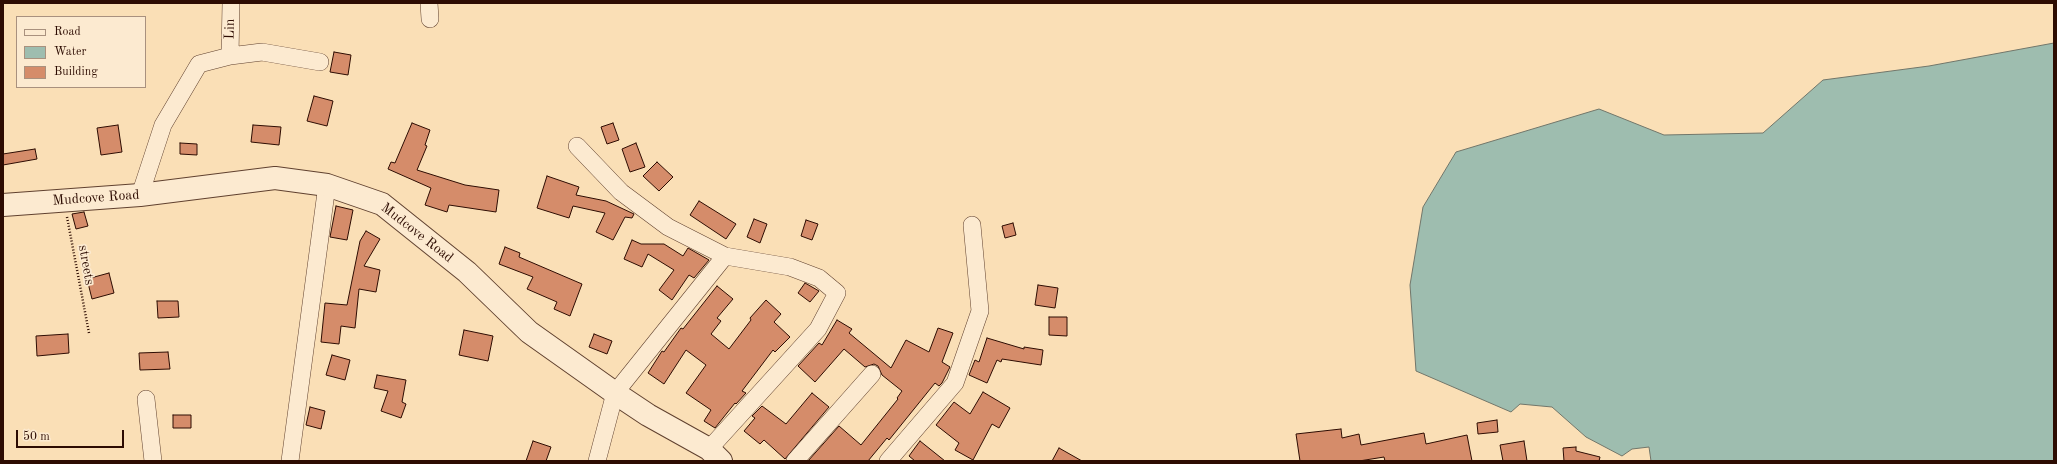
<!DOCTYPE html>
<html>
<head>
<meta charset="utf-8">
<style>
  body { margin:0 }
  #map { position:relative; width:2057px; height:464px; overflow:hidden; background:#fadfb6; font-family:"Old Standard TT",serif }
  canvas { display:block }
  .frame { position:absolute; inset:0; border:4px solid #2d0c02; pointer-events:none }
  .legend { position:absolute; left:16px; top:16px; width:130px; height:72px; box-sizing:border-box; background:#fcead0; border:1px solid #a9917e; margin:0; padding:5px 7px; list-style:none; font-size:12px; color:#2d0c02 }
  .legend li { display:flex; align-items:center; gap:8px; height:20px }
  .legend b { width:20px; border:1px solid #a9917e }
  .scale { position:absolute; left:16px; top:430px; width:108px; height:18px; box-sizing:border-box; border:2px solid #2d0c02; border-top:0; padding-left:5px; font-size:12px; line-height:14px; white-space:nowrap; color:#2d0c02; -webkit-text-stroke:3px #fcead0; paint-order:stroke }
</style>
</head>
<body>
<div id="map">
<canvas width="2057" height="464"></canvas>
<div class="frame"></div>
<ul class="legend">
<li><b style="height:5px;background:#fcead0"></b>Road</li>
<li><b style="height:11px;background:#9ebdaf"></b>Water</li>
<li><b style="height:11px;background:#d58c6a"></b>Building</li>
</ul>
<div class="scale">50 m</div>
</div>
<script>
const context = document.querySelector('canvas').getContext('2d');
context.lineJoin = 'round';
function paint(path, color) { context.fillStyle = color; context.fill(path, 'evenodd'); }
const toPath = rows => new Path2D(rows.map(r => 'M' + r).join(''));
function strokePath(path, color, width, dash) { context.strokeStyle = color; context.lineWidth = width; context.lineCap = dash ? 'butt' : 'round'; context.setLineDash(dash || []); context.stroke(path); }
function write(font, color, halo, rows, align = 'center') {
  context.font = font + ' "Old Standard TT",serif'; context.lineWidth = 3.5; context.setLineDash([]); context.textBaseline = 'middle'; context.strokeStyle = halo; context.fillStyle = color; for (const [text, x, y, turn = 0] of rows) {
    context.save(); context.translate(x, y); context.rotate((+turn || 0) * Math.PI / 180); context.textAlign = isNaN(turn) ? turn : align; if (halo) context.strokeText(text, 0, 0); context.fillText(text, 0, 0); context.restore();
  }
}
const water = toPath([
  [2054,43,2054,461,1651,461,1649,447,1632,449,1622,456,1586,437,1552,407,1520,404,1511,412,1416,371,1410,285,1423,207,1456,152,1599,109,1664,135,1763,133,1823,80,1929,66,2054,43]
]);
const building = toPath([
  [334,52,351,55,348,75,330,72,334,52],
  [314,96,333,101,327,126,307,121,314,96],
  [412,123,430,130,425,145,427,146,417,170,465,185,499,190,496,212,449,205,447,212,425,205,431,188,388,169,391,162,395,163,412,123],
  [613,123,619,140,607,144,601,127,613,123],
  [118,125,122,152,101,155,97,128,118,125],
  [253,125,281,127,279,145,251,142,253,125],
  [180,143,197,144,197,155,180,154,180,143],
  [636,143,645,167,630,172,622,149,636,143],
  [35,149,37,159,3,165,3,154,35,149],
  [657,162,673,177,659,191,643,176,657,162],
  [547,176,579,187,576,195,606,201,634,214,632,218,625,217,613,240,596,232,605,213,573,206,569,218,537,208,547,176],
  [699,201,736,224,726,239,690,215,699,201],
  [336,206,353,210,347,240,330,237,336,206],
  [84,212,88,226,76,229,72,214,84,212],
  [754,219,767,224,760,243,747,237,754,219],
  [806,220,818,224,812,240,801,236,806,220],
  [1013,223,1016,235,1005,238,1002,226,1013,223],
  [366,231,380,239,364,266,380,270,376,292,359,289,355,328,341,326,339,344,321,342,325,303,347,305,360,241,366,231],
  [632,240,641,244,664,244,683,256,688,248,709,260,694,278,689,275,672,300,659,290,674,270,648,254,642,267,624,259,632,240],
  [505,247,520,253,519,257,582,284,570,316,554,309,557,302,527,289,533,277,499,264,505,247],
  [109,273,114,293,92,299,87,279,109,273],
  [805,283,819,291,810,302,798,293,805,283],
  [1038,285,1058,288,1055,308,1035,305,1038,285],
  [717,286,733,299,717,318,721,321,711,334,729,349,751,320,750,318,766,300,781,314,774,322,790,337,775,352,773,350,742,391,746,393,736,404,735,403,715,428,704,421,711,410,686,393,706,365,686,350,664,384,648,373,662,351,664,352,681,328,683,329,717,286],
  [157,301,178,301,179,317,158,318,157,301],
  [1049,317,1067,317,1067,336,1049,335,1049,317],
  [837,320,852,329,849,333,891,368,906,340,929,352,938,328,953,333,942,362,950,367,942,383,939,386,935,383,889,440,887,438,868,461,808,461,839,426,861,445,898,399,897,398,902,391,882,375,878,366,874,364,865,367,844,349,815,382,798,366,819,343,822,345,837,320],
  [464,330,493,336,488,361,459,355,464,330],
  [68,334,69,353,37,356,36,336,68,334],
  [594,334,612,341,607,354,589,347,594,334],
  [987,338,1024,349,1024,347,1043,350,1041,365,1002,359,1001,362,997,360,987,383,969,375,975,360,979,362,987,338],
  [168,352,170,369,140,370,139,353,168,352],
  [332,355,350,360,345,380,326,375,332,355],
  [377,375,406,380,402,402,406,404,401,418,381,411,388,391,374,388,377,375],
  [983,392,1010,408,999,428,992,424,973,460,955,450,959,443,936,425,954,402,970,414,983,392],
  [812,393,829,407,785,459,764,440,760,444,744,431,755,418,752,416,762,406,786,424,812,393],
  [310,407,325,411,321,429,306,425,310,407],
  [173,415,191,415,191,428,173,428,173,415],
  [1497,420,1498,432,1478,434,1477,423,1497,420],
  [1341,429,1342,438,1359,434,1361,445,1424,433,1426,444,1467,435,1472,461,1385,461,1384,457,1359,461,1300,461,1296,434,1341,429],
  [533,441,551,447,546,461,526,461,533,441],
  [920,441,945,461,915,461,909,456,920,441],
  [1524,441,1527,461,1503,461,1500,445,1524,441],
  [1576,447,1576,451,1600,457,1599,461,1564,461,1563,448,1576,447],
  [1059,448,1082,461,1052,461,1059,448]
]);
const path = toPath([
  [67,217,89,333]
]);
const minor = toPath([
  [429,3,430,19],
  [230,56,231,3],
  [577,146,621,192,668,227,725,256,615,393,597,461],
  [140,195,163,125,199,64,230,56,262,52,320,62],
  [146,399,153,461],
  [709,449,818,329,837,293,819,278,790,267,725,256],
  [290,461,327,185],
  [795,461,872,374],
  [888,461,955,383,980,311,972,225]
]);
const tertiary = toPath([
  [3,205,140,195,275,178,327,185,382,204,467,272,529,332,615,393,648,415,709,449,721,461]
]);
const streetNames = [
  ["Lin",230,29,-89],
  ["Mudcove Road",96,198,-4],
  ["Mudcove Road",417,233,38],
  ["streets",86,265,80]
];
paint(water, '#9ebdaf');
strokePath(water, '#71766a', 1);
paint(building, '#d58c6a');
strokePath(building, '#2d0c02', 1);
strokePath(minor, '#60412f', 18);
strokePath(tertiary, '#60412f', 24);
strokePath(path, '#2d0c02', 2.5, [1, 2]);
strokePath(minor, '#fcead0', 17);
strokePath(tertiary, '#fcead0', 22);
write('14px', '#2d0c02', '#fcead0', streetNames);
</script>
</body>
</html>
